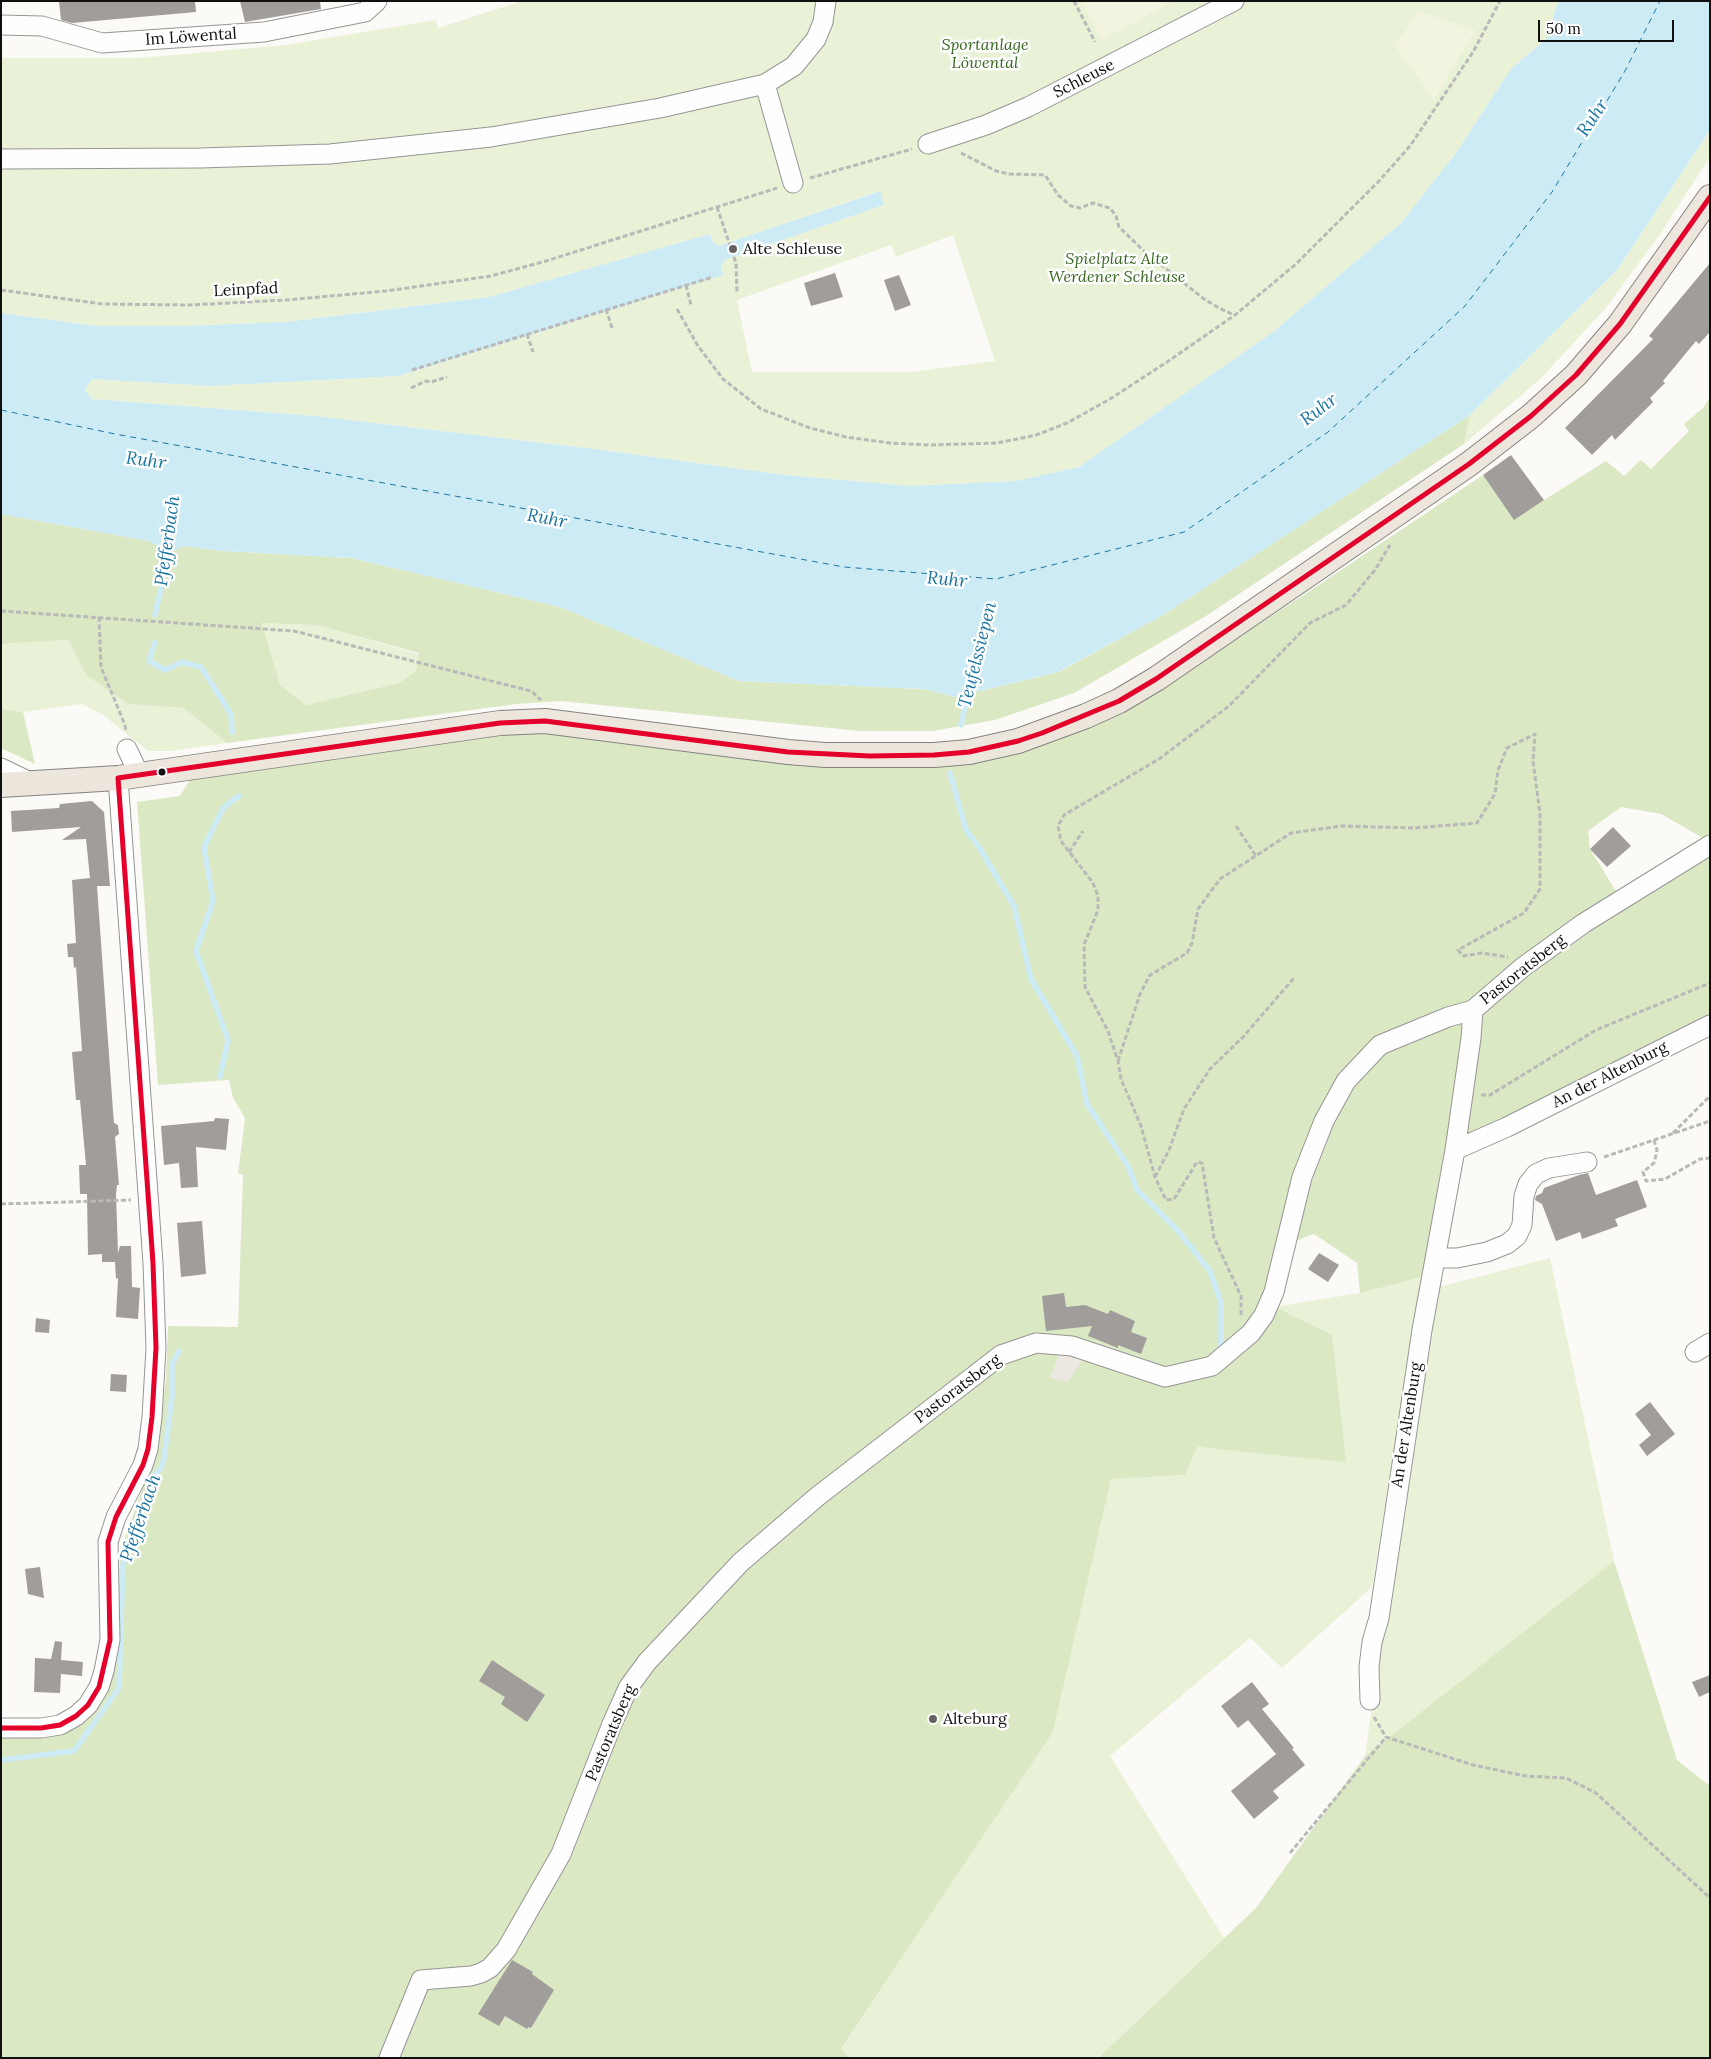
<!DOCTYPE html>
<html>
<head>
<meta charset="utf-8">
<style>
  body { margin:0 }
  #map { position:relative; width:1711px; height:2059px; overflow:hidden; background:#fcfaf6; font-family:Lora,serif }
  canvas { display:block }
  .frame { position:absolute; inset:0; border:2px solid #101010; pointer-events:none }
  .scale { position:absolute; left:1538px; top:20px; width:136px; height:22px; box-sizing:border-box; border:2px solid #101010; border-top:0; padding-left:6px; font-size:15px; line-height:18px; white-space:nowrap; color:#101010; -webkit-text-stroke:4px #fff; paint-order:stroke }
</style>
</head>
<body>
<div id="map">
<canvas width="1711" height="2059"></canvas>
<div class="frame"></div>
<div class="scale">50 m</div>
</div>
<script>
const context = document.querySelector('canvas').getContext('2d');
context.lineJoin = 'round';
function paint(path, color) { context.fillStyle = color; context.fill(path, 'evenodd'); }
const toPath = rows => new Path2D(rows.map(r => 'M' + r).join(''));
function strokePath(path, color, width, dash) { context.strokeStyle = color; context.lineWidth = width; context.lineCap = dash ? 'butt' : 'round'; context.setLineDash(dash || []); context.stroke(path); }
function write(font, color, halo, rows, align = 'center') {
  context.font = font + ' Lora,serif'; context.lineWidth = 5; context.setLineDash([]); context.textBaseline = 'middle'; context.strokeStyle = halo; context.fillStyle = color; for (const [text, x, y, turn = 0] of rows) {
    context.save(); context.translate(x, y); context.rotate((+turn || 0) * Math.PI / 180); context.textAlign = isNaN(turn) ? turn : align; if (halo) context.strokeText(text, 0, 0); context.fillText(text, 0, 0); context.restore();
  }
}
const green = toPath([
  [522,1,1558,1,1547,38,1511,69,1455,154,1402,222,1273,332,1079,467,1016,481,910,486,785,475,594,449,315,416,91,399,85,390,92,379,210,386,398,376,723,275,721,268,724,260,884,205,879,191,719,246,713,243,710,234,489,297,286,322,184,326,96,326,1,313,1,58,141,58,286,45,436,20,438,28],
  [953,235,995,361,911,372,752,372,737,300,891,245,896,257],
  [1710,130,1710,157,1658,237,1605,309,1540,379,1464,444,1470,415,1617,270],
  [262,623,316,625,419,654,416,671,399,683,306,705,280,685],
  [68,640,86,675,128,704,184,708,227,743,171,751,148,751,102,714,82,704,23,712,1,709,1,644],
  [1550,1258,1614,1561,1365,1756,1389,1585,1435,1288],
  [1422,1277,1372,1587,1282,1668,1250,1638,1110,1756,1224,1938,1098,2058,850,2058,841,2050,1053,1732,1111,1479,1185,1475,1196,1447,1346,1461,1275,1307,1359,1293]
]);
const forest = toPath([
  [1710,397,1710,842,1661,814,1621,807,1588,831,1590,849,1625,906,1710,851,1710,1022,1443,1158,1422,1277,1360,1293,1357,1263,1314,1234,1279,1247,1275,1307,1332,1335,1346,1462,1197,1447,1185,1475,1111,1479,1053,1732,841,2049,850,2058,1,2058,1,1735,64,1733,89,1717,107,1689,114,1670,118,1636,120,1552,155,1453,166,1380,168,1326,238,1327,243,1174,238,1174,245,1118,233,1098,229,1080,158,1085,137,802,180,796,191,778,497,733,549,732,989,758,1164,686,1311,590,1483,475,1514,519,1606,461,1624,476,1641,460,1651,469,1689,431,1684,424,1703,408],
  [1470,415,1464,444,1206,616,1074,693,995,720,933,731,860,731,561,701,516,704,227,743,184,708,128,704,86,675,68,640,1,644,1,514,149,541,169,552,184,546,223,551,351,558,560,607,739,681,924,689,955,697,1059,672,1163,615],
  [262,623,316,625,419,653,416,671,399,683,306,705,280,685],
  [1,709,23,712,35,764,1,748],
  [1614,1561,1677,1760,1710,1786,1710,2058,1098,2058,1256,1908,1365,1756]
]);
const pitch = toPath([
  [1081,1,1174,1,1102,40],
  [1419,11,1475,30,1434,100,1394,45]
]);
const plaza = toPath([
  [1058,1352,1084,1358,1067,1382,1050,1378,1058,1358]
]);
const water = toPath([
  [1558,1,1710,1,1710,130,1617,270,1470,415,1163,615,1058,672,955,697,924,689,739,681,560,607,351,558,223,551,184,546,169,553,149,541,1,514,1,313,96,326,184,326,286,322,489,297,710,234,713,243,719,246,880,191,884,205,724,260,721,268,723,275,398,376,210,386,92,379,85,390,92,399,315,416,594,449,785,475,910,486,1016,481,1079,467,1273,332,1402,222,1455,154,1511,69,1547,38]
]);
const stream = toPath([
  [155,615,170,547],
  [155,642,149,661,165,670,182,662,201,667,231,714,232,732],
  [961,725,969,686],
  [950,773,966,830,979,847,1014,906,1031,979,1077,1056,1087,1104,1128,1166,1137,1190,1178,1231,1210,1271,1221,1303,1221,1351],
  [220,1077,228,1040,196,951,213,901,204,847,223,808,239,796],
  [1,1760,74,1751,119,1688,123,1565,152,1478,161,1468,164,1458,172,1396,172,1364,179,1351]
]);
const ferry = toPath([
  [1,410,115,434,844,567,996,579,1184,532,1328,432,1465,306,1552,192,1625,71,1660,1]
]);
const building = toPath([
  [59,1,195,1,196,12,72,23,61,20],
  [240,1,320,1,321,9,245,22],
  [1710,263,1710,332,1699,344,1696,341,1663,381,1665,383,1650,398,1653,402,1615,440,1612,435,1592,455,1565,428,1653,339,1649,336],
  [835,273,843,297,811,306,804,283],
  [899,275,911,305,895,311,884,280],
  [1511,455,1544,500,1514,520,1483,475],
  [92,801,104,812,110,886,97,886,113,1111,114,1123,118,1125,119,1134,115,1137,119,1185,117,1185,116,1194,118,1253,120,1246,131,1246,132,1287,140,1288,138,1319,116,1317,118,1278,116,1279,115,1262,102,1262,102,1254,88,1255,87,1194,80,1194,79,1165,86,1165,80,1100,76,1100,72,1052,82,1051,76,967,74,968,73,957,68,957,67,944,76,943,72,880,90,878,86,839,62,840,81,827,12,832,11,811,59,808,60,804],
  [1613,827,1631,846,1607,867,1590,849],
  [215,1118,229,1119,226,1150,196,1147,198,1187,181,1188,179,1163,164,1165,161,1126,214,1121],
  [1588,1173,1596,1195,1637,1180,1647,1207,1615,1219,1618,1226,1582,1239,1580,1232,1556,1241,1542,1204,1535,1200,1536,1196,1542,1193,1544,1188,1579,1175],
  [202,1221,206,1274,181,1277,177,1223],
  [1319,1253,1339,1265,1328,1282,1308,1269],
  [1064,1293,1066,1307,1085,1305,1108,1314,1110,1310,1135,1321,1131,1332,1147,1338,1141,1354,1118,1345,1118,1348,1088,1336,1092,1326,1046,1331,1042,1296],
  [36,1318,50,1320,49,1333,35,1332],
  [111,1374,127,1375,126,1392,110,1391],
  [1650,1402,1675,1434,1647,1456,1639,1445,1651,1435,1635,1414],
  [40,1567,44,1598,28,1594,25,1569],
  [55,1641,62,1642,61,1660,83,1662,82,1676,61,1674,60,1693,34,1692,35,1658,51,1659],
  [492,1660,545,1695,527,1722,501,1704,505,1697,479,1681],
  [1710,1675,1710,1692,1699,1697,1692,1682],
  [1252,1682,1269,1704,1262,1709,1294,1748,1292,1749,1305,1765,1273,1791,1279,1798,1254,1819,1231,1791,1276,1754,1248,1720,1238,1728,1221,1706],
  [512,1960,533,1972,532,1974,554,1990,531,2028,528,2027,527,2029,505,2016,499,2026,478,2014]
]);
const path = toPath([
  [1074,1,1095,42],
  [961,153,996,171,1009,174,1045,175,1058,195,1071,206,1080,208,1093,203,1110,208,1116,216,1119,227,1145,252,1204,299,1219,308,1234,315],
  [810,178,912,149],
  [717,207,736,263,737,292],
  [686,285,691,305],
  [1,290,102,304,190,305,286,300,386,291,491,276,546,261,777,188],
  [606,309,612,328],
  [677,309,698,346,723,379,761,409,810,428,846,437,890,443,929,445,997,443,1036,435,1067,423,1110,399,1167,362,1235,315,1296,264,1379,181,1410,146,1473,52,1500,1],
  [527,334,533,352],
  [412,370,713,277],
  [411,388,426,381,431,382,447,377],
  [1,611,294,631,531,691,541,700],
  [99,617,101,667,125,725,126,732],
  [1236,826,1256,856],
  [1069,852,1083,831],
  [1118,1061,1140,994,1150,975,1187,953,1192,943,1198,909,1220,879,1291,833,1342,826,1414,828,1477,823,1495,794,1498,770,1507,748,1535,734,1533,761,1540,814,1540,889,1524,913,1458,950,1463,956,1482,953,1508,957],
  [1481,1095,1490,1095,1596,1030,1710,983],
  [1673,1133,1710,1096],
  [1654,1140,1657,1150,1656,1155,1654,1163,1643,1172,1646,1181,1665,1179,1700,1159,1710,1158],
  [1604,1157,1710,1121],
  [1155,1177,1169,1150,1184,1109,1210,1069,1243,1037,1294,978],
  [1,1204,131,1200],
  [1241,1315,1241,1296,1214,1238,1202,1163,1197,1162,1174,1199,1166,1200,1155,1177,1141,1126,1121,1079,1118,1061,1108,1031,1085,987,1084,945,1098,910,1098,896,1093,883,1061,841,1058,826,1064,815,1159,759,1229,706,1310,623,1346,605,1375,570,1390,545],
  [1374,1717,1386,1737,1473,1765,1526,1776,1566,1778,1596,1793,1710,1898],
  [1290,1853,1386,1737]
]);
const minor = toPath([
  [1,25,42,26,102,43,264,32,365,12,377,1],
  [765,84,793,183],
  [928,144,986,125,1028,107,1234,1],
  [1,159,200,158,330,154,491,137,660,108,765,84,794,66,816,39,823,22,826,1],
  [127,749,139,774],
  [1,768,32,783],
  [1455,1150,1507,1127,1710,1025],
  [1435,1258,1457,1258,1487,1252,1507,1244,1517,1236,1522,1225,1524,1196,1528,1184,1536,1174,1549,1168,1587,1162],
  [1695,1352,1710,1343],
  [1370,1700,1369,1667,1372,1642,1379,1618,1422,1330,1455,1150,1471,1038,1473,1010],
  [1,1728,41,1728,60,1725,76,1716,88,1705,99,1687,104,1671,110,1640,108,1542,116,1517,143,1465,148,1449,152,1417,156,1348,153,1263,118,778],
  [389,2058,421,1980,471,1976,481,1973,490,1968,506,1950,561,1854,612,1724,628,1688,647,1662,741,1562,818,1496,1001,1355,1036,1343,1072,1346,1165,1377,1212,1366,1251,1333,1264,1315,1274,1292,1302,1177,1324,1121,1346,1081,1380,1045,1448,1017,1473,1010,1523,967,1584,923,1710,845]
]);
const major = toPath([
  [1,785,118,778,500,723,545,721,788,752,825,755,934,755,969,752,1018,741,1086,716,1119,701,1156,679,1469,464,1531,416,1576,375,1620,324,1710,197]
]);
const bus1 = toPath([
  [118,778,500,723,545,721,788,752,870,756,934,755,969,752,1018,741,1042,733,1119,701,1156,679,1469,464,1531,416,1576,375,1620,324,1710,197],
  [1,1728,41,1728,60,1725,76,1716,88,1705,99,1687,110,1640,108,1542,116,1517,143,1465,148,1449,152,1417,156,1348,153,1263,118,778]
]);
const markers = [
  [733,249,5,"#636260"],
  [162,772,4.5,"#101010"],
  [933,1719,5,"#636260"]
];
const streetNames = [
  ["Im Löwental",191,37,-4],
  ["Schleuse",1084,79,-27],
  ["Leinpfad",246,290,-3],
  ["Pastoratsberg",1523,970,-38],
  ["An der Altenburg",1610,1075,-27],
  ["Pastoratsberg",958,1389,-37],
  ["An der Altenburg",1407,1425,-81],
  ["Pastoratsberg",611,1733,-67]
];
const parkNames = [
  ["Sportanlage",985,45],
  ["Löwental",985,63],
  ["Spielplatz Alte",1117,259],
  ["Werdener Schleuse",1117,277]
];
const poiNames = [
  ["Alte Schleuse",743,249],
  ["Alteburg",943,1719]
];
const waterNames = [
  ["Ruhr",1593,118,-56],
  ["Ruhr",1319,410,-37],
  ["Ruhr",146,461,8],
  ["Ruhr",547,519,11],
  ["Pfefferbach",168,541,-82],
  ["Ruhr",947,580,5],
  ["Teufelssiepen",978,655,-76],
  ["Pfefferbach",141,1518,-71]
];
paint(green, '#e9f1d7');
paint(forest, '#dae8c4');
paint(pitch, '#f2f4e0');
paint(plaza, '#ece8e1');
paint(water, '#cdebf5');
strokePath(stream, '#cdebf5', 5.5);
strokePath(ferry, '#1b75a0', 1, [6, 5]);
paint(building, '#a09d9b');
strokePath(minor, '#969594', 21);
strokePath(major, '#848381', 26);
strokePath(path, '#b9b9b8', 3, [5, 2.5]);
strokePath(minor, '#fffefe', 19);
strokePath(major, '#ece6dc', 24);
strokePath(bus1, '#e4002b', 5);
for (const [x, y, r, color] of markers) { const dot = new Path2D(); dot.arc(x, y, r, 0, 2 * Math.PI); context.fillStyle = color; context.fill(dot); strokePath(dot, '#fff', 2); }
write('16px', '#101010', '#fff', streetNames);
write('italic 16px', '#376721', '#fff', parkNames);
write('16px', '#101010', '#fff', poiNames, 'left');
write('italic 18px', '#1b75a0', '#fff', waterNames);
</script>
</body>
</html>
